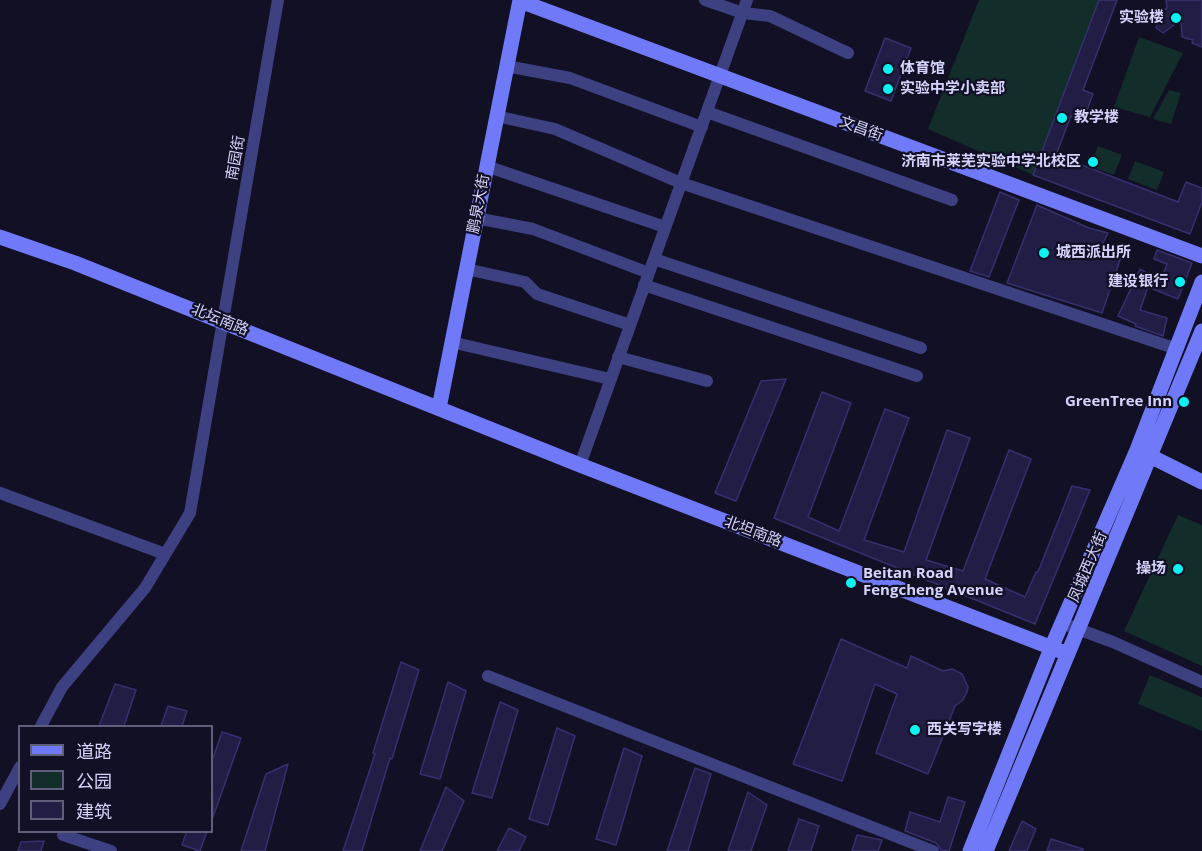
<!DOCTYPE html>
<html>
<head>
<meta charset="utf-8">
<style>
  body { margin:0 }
  #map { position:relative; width:1202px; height:851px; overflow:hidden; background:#111024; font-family:"Open Sans","Noto Sans SC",sans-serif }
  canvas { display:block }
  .legend { position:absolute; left:18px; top:725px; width:195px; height:108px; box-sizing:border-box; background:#111024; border:2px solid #5f5e7b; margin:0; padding:8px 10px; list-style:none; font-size:18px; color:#d5d4fd }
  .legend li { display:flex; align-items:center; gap:12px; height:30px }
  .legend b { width:30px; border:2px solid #5f5e7b }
</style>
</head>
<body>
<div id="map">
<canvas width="1202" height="851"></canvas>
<ul class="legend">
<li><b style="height:8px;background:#707af8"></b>道路</li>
<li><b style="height:16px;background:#132e2a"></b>公园</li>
<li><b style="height:16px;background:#211d44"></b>建筑</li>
</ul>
</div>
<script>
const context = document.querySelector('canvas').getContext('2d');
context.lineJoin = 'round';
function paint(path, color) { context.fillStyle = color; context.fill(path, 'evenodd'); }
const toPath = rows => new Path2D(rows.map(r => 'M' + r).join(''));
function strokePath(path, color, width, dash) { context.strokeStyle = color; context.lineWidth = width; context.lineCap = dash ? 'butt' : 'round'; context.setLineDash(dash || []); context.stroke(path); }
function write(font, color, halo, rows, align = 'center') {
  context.font = font + ' "Open Sans","Noto Sans SC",sans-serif'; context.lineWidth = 4.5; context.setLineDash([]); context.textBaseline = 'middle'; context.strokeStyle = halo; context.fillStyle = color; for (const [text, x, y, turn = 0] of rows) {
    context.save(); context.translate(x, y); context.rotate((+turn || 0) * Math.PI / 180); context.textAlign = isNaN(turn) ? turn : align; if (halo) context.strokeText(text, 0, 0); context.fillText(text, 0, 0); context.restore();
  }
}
const green = toPath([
  [979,0,1099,0,1033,175,928,129],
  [1139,37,1183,53,1150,117,1114,107],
  [1169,90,1181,93,1171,124,1153,119],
  [1098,146,1122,155,1114,175,1090,166],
  [1135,161,1164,172,1157,190,1128,179],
  [1178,515,1202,525,1202,666,1124,631],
  [1150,675,1202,697,1202,731,1138,704]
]);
const building = toPath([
  [1099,0,1117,0,1083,90,1093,94,1083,121,1071,116,1056,155,1178,202,1186,182,1202,188,1202,202,1190,234,1033,175,1099,0],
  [1166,0,1202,0,1202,47,1192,43,1193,40,1182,37,1181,20,1163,33,1156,28,1162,11,1167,8,1166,0],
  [885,38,911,48,891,101,865,91,885,38],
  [1000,192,1019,200,989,277,970,271,1000,192],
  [1037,205,1089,228,1108,233,1102,245,1121,257,1102,313,1007,283,1037,205],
  [1157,250,1192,263,1178,299,1148,287,1140,310,1167,318,1163,336,1135,326,1136,324,1118,316,1140,269,1160,281,1167,264,1154,259,1157,250],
  [786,379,736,501,715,493,761,381,786,379],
  [822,392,851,403,808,517,839,531,885,409,909,418,864,540,904,552,947,430,970,438,926,560,963,571,1009,450,1031,459,985,579,1025,597,1036,572,1038,572,1072,486,1090,490,1035,624,774,518,822,392],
  [841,639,907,668,911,656,943,671,952,669,962,674,968,687,967,692,963,700,955,706,928,774,876,753,897,694,875,684,842,781,793,764,841,639],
  [401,662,419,670,392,759,390,758,362,851,343,851,375,754,373,753,401,662],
  [448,682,466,691,440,779,420,774,448,682],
  [115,684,136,690,124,726,99,726,115,684],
  [500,702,518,710,492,798,472,793,500,702],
  [168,706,187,711,182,726,161,726,168,706],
  [557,728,575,736,548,825,529,819,557,728],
  [222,732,241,738,213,817,212,761,222,732],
  [624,748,642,756,616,845,596,839,624,748],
  [288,764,265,851,241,851,266,774,288,764],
  [695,768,711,774,688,851,667,851,695,768],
  [446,787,464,801,442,851,420,851,446,787],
  [748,792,767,805,751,851,728,851,748,792],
  [948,797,965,802,949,851,941,850,936,843,905,831,910,812,940,822,948,797],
  [799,819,819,826,811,851,788,851,799,819],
  [1022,821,1036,829,1027,851,1009,851,1022,821],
  [509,828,526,837,519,851,497,851,509,828],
  [187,831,207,831,200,851,182,845,187,831],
  [857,835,882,840,878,851,852,851,857,835],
  [1051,839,1083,849,1083,851,1047,851,1051,839],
  [44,841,41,851,18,851,21,842,44,841]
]);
const street = toPath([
  [705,0,743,13,770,16,848,53],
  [506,66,570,78,702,127],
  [707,112,952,200],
  [496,116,555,129,681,183,1177,349],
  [486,166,665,227],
  [476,218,533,229,649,273],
  [654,259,921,348],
  [466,269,525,282,537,294,630,325],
  [644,285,917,376],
  [451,342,610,379],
  [618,357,707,381],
  [580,465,747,0],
  [0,493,165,554],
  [1064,624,1113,642,1202,682],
  [488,676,933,851],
  [41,726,62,687,145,588,190,513,278,0],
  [0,804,20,767],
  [63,835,111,851]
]);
const secondary = toPath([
  [520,1,1202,256],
  [0,237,75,263,580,465,1068,654],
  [439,408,520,0],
  [1142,452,1202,482],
  [970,851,1052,646,1137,450,1202,282],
  [986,851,1202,331]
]);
const markers = [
  [1176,18,6,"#0bf2f2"],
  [888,69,6,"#0bf2f2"],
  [888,89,6,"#0bf2f2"],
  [1062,118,6,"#0bf2f2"],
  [1093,162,6,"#0bf2f2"],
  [1044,253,6,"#0bf2f2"],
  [1180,282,6,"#0bf2f2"],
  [1184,402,6,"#0bf2f2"],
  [1178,569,6,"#0bf2f2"],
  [851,583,6,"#0bf2f2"],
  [915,730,6,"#0bf2f2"]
];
const poiNames = [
  ["实验楼",1164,18,"right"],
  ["体育馆",900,69],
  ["实验中学小卖部",900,89],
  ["教学楼",1074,118],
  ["济南市莱芜实验中学北校区",1081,162,"right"],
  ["城西派出所",1056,253],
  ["建设银行",1168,282,"right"],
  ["GreenTree Inn",1172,402,"right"],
  ["操场",1166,569,"right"],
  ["Beitan Road",863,574],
  ["Fengcheng Avenue",863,591],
  ["西关写字楼",927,730]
];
const streetNames = [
  ["文昌街",861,129,20],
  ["南园街",236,158,-80],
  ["鹏泉大街",479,204,-79],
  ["北坛南路",220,320,22],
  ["北坦南路",753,532,21],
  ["凤城西大街",1088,567,-67]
];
paint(green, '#132e2a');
paint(building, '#211d44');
strokePath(building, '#36306f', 1.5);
strokePath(street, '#3d4181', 12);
strokePath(secondary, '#707af8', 15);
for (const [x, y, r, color] of markers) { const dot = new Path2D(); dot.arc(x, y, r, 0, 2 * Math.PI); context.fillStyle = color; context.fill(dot); strokePath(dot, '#111024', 2); }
write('bold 15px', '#d5d4fd', '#111024', poiNames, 'left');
write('15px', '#d5d4fd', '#111024', streetNames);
</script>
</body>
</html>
